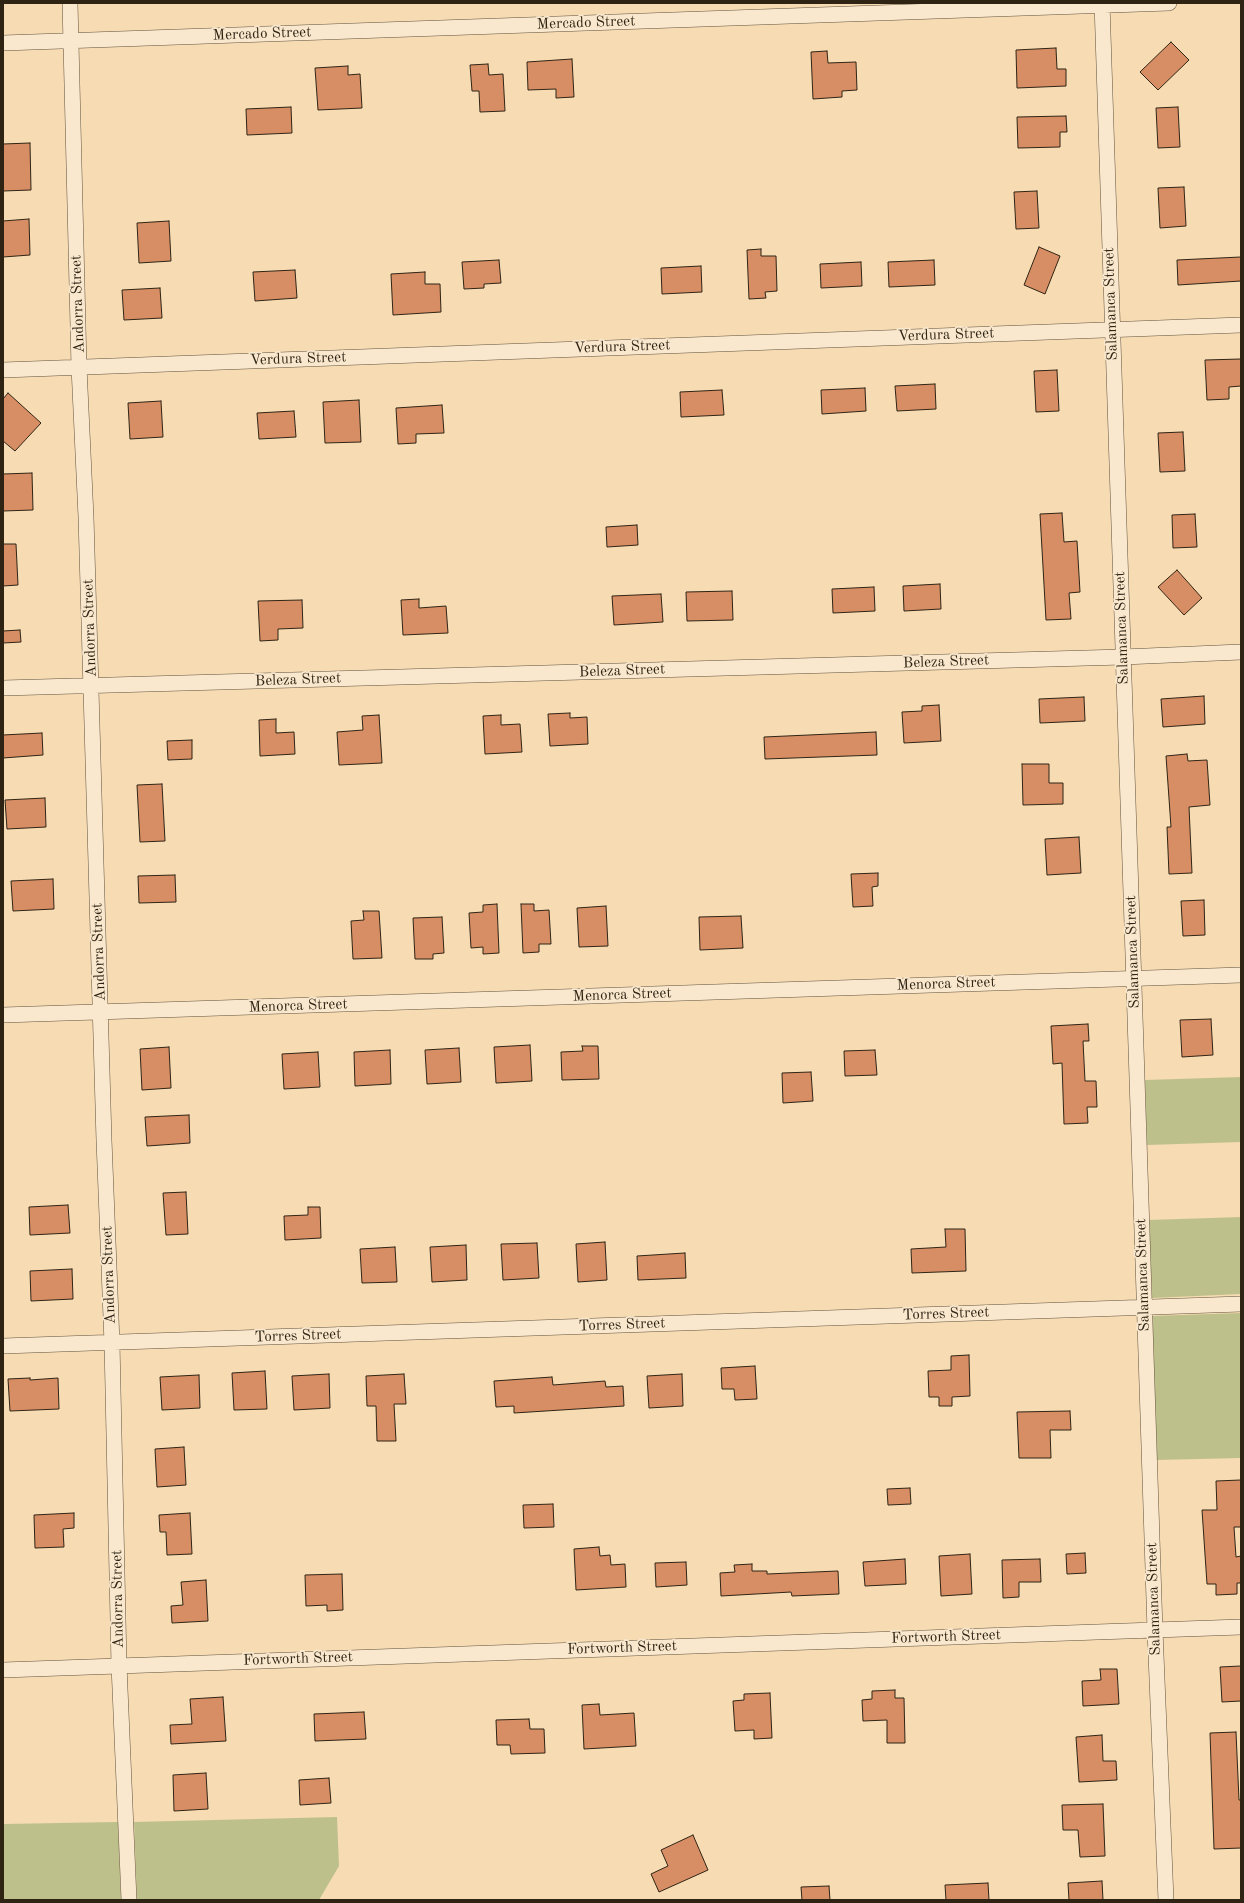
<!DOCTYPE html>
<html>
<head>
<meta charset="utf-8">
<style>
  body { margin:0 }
  #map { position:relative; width:1244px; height:1903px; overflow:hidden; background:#f6dbb3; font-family:"Old Standard TT",serif }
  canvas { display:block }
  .frame { position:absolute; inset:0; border:4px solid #2f2414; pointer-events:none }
</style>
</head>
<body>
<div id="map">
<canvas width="1244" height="1903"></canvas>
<div class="frame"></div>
</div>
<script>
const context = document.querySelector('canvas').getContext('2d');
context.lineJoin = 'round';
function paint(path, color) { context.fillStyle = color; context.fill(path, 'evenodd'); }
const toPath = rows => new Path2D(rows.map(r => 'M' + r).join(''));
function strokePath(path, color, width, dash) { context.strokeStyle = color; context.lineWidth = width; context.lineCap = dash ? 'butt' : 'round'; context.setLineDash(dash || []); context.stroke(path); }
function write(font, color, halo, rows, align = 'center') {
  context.font = font + ' "Old Standard TT",serif'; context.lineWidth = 3.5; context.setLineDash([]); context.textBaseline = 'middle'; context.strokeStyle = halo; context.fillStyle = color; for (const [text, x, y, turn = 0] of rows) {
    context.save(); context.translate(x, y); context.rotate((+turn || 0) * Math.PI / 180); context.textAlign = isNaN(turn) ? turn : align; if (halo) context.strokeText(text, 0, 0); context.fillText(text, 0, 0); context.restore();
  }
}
const green = toPath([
  [1241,1077,1241,1142,1147,1145,1145,1080],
  [1241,1217,1241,1294,1152,1298,1149,1220],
  [1241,1313,1241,1458,1157,1460,1152,1316],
  [337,1817,339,1866,319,1900,137,1900,134,1822],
  [118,1822,121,1900,3,1900,3,1824]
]);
const building = toPath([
  [1171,42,1189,60,1158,90,1140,72,1171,42],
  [1056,48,1057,69,1066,69,1066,86,1017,88,1016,50,1056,48],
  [827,51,828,63,856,62,857,90,842,91,842,97,813,99,811,52,827,51],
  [572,59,574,97,556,98,556,89,528,90,527,62,572,59],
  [488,64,489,75,503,74,505,111,480,112,479,91,472,91,470,65,488,64],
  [348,66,348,75,360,74,362,108,318,110,315,68,348,66],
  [291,107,292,133,247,135,246,109,291,107],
  [1178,107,1180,147,1158,148,1156,108,1178,107],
  [1066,116,1067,132,1060,132,1060,147,1018,148,1017,117,1066,116],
  [30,143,31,190,3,191,3,144,30,143],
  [1184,187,1186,226,1160,228,1158,188,1184,187],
  [1037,191,1039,228,1016,229,1014,192,1037,191],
  [29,219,30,255,3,257,3,221,29,219],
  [169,221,171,261,139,263,137,223,169,221],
  [1039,247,1060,256,1045,294,1024,285,1039,247],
  [761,249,761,256,776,256,777,291,765,292,766,298,749,299,747,250,761,249],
  [1241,257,1241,281,1178,285,1177,260,1241,257],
  [499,260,501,283,484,284,484,288,464,289,462,262,499,260],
  [934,260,935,285,889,287,888,262,934,260],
  [861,262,862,286,821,288,820,264,861,262],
  [701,266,702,292,662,294,661,268,701,266],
  [295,270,297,298,255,301,253,272,295,270],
  [425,272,425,284,440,284,441,312,393,315,391,274,425,272],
  [160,288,162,318,124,320,122,290,160,288],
  [1241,359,1241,386,1229,387,1229,399,1207,400,1205,360,1241,359],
  [1057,370,1059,411,1036,412,1034,371,1057,370],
  [935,384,936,409,897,411,895,386,935,384],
  [865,388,866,411,822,414,821,390,865,388],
  [722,390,724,415,681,417,680,392,722,390],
  [8,393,41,423,15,451,3,441,3,399,8,393],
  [359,400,361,442,325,443,323,402,359,400],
  [161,401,163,437,130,439,128,403,161,401],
  [442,405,444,433,416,434,416,443,398,444,396,408,442,405],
  [294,411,296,437,259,439,257,413,294,411],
  [1183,432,1185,471,1160,472,1158,433,1183,432],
  [32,473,33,510,3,511,3,474,32,473],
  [1062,513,1064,542,1077,541,1080,592,1069,593,1071,619,1046,620,1040,514,1062,513],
  [1195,514,1197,547,1173,548,1172,515,1195,514],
  [637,525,638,545,607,547,606,527,637,525],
  [3,544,16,544,18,585,3,586,3,544],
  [1177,570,1202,598,1184,615,1158,587,1177,570],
  [940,584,941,609,904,611,903,586,940,584],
  [874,587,875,611,833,613,832,589,874,587],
  [732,591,733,620,687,621,686,592,732,591],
  [661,594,663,622,614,625,612,596,661,594],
  [419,599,419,608,446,606,448,633,403,635,401,600,419,599],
  [302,600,303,628,278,629,278,640,260,641,258,601,302,600],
  [20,630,21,642,3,643,3,631,20,630],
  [1204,696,1205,724,1163,727,1161,699,1204,696],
  [1084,697,1085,721,1040,723,1039,699,1084,697],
  [939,705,941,741,904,743,902,712,922,711,922,706,939,705],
  [570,713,570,718,587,717,588,744,550,746,548,714,570,713],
  [379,715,382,763,339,765,337,732,363,730,362,716,379,715],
  [501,715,501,725,520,724,522,752,485,754,483,716,501,715],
  [276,719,276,733,294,732,295,754,260,756,259,720,276,719],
  [876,732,877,755,765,759,764,737,876,732],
  [42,733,43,755,3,758,3,735,42,733],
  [192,740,192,759,168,760,167,741,192,740],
  [1187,754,1188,761,1207,760,1210,805,1189,807,1192,873,1169,874,1167,827,1171,827,1166,756,1187,754],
  [1022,764,1049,764,1049,783,1063,783,1063,804,1023,805,1022,764],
  [162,784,165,841,140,842,137,785,162,784],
  [45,798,46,827,7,829,5,800,45,798],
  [1079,837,1081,873,1047,875,1045,839,1079,837],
  [878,873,878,886,872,887,873,906,853,907,851,874,878,873],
  [175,875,176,902,139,903,138,876,175,875],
  [53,879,54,909,13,911,11,881,53,879],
  [1204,900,1205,935,1183,936,1181,901,1204,900],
  [497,904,499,953,483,954,483,947,471,948,469,913,483,912,483,905,497,904],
  [521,904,534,904,534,911,549,910,551,944,539,944,539,952,523,953,521,904],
  [606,906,608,946,579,947,577,908,606,906],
  [363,911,379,911,382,958,353,959,351,921,364,920,363,911],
  [741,916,743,948,700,950,699,917,741,916],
  [442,917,444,953,433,954,433,959,415,959,413,918,442,917],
  [1211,1019,1213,1055,1182,1057,1180,1020,1211,1019],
  [1088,1024,1089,1041,1083,1041,1085,1081,1096,1081,1097,1107,1087,1107,1088,1123,1064,1124,1062,1063,1053,1064,1051,1026,1088,1024],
  [530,1045,532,1081,496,1083,494,1047,530,1045],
  [582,1046,598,1046,599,1079,562,1080,561,1052,583,1051,582,1046],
  [169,1047,171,1088,142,1090,140,1049,169,1047],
  [459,1048,461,1082,427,1084,425,1050,459,1048],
  [390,1050,391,1084,355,1086,354,1052,390,1050],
  [875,1050,877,1075,845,1076,844,1051,875,1050],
  [318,1052,320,1087,284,1089,282,1054,318,1052],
  [811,1072,813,1101,783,1103,782,1073,811,1072],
  [189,1115,190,1143,147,1146,145,1117,189,1115],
  [186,1192,188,1234,166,1235,163,1193,186,1192],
  [68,1205,70,1233,30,1235,29,1207,68,1205],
  [308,1207,320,1207,321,1238,285,1240,284,1216,308,1215,308,1207],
  [945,1229,965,1229,966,1271,912,1273,911,1249,946,1247,945,1229],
  [605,1242,607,1280,578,1282,576,1244,605,1242],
  [537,1243,539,1278,503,1280,501,1244,537,1243],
  [466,1245,467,1280,432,1282,430,1247,466,1245],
  [395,1247,397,1282,362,1283,360,1249,395,1247],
  [685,1253,686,1278,638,1280,637,1256,685,1253],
  [72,1269,73,1299,31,1301,30,1271,72,1269],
  [969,1355,970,1396,952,1397,952,1406,939,1406,939,1397,929,1397,928,1371,951,1370,951,1356,969,1355],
  [755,1366,757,1399,735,1400,734,1389,722,1389,721,1368,755,1366],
  [265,1371,267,1409,234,1410,232,1373,265,1371],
  [329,1374,330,1408,294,1410,292,1376,329,1374],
  [404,1374,406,1404,394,1404,396,1441,377,1441,376,1406,367,1406,366,1376,404,1374],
  [682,1374,683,1406,649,1408,647,1376,682,1374],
  [199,1375,200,1408,162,1410,160,1377,199,1375],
  [552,1377,553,1385,605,1381,606,1387,623,1386,624,1406,514,1413,514,1406,496,1407,494,1381,552,1377],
  [30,1378,30,1380,58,1378,59,1409,10,1411,8,1379,30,1378],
  [1070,1411,1071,1430,1050,1430,1051,1458,1019,1458,1017,1412,1070,1411],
  [184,1447,186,1485,157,1487,155,1449,184,1447],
  [1241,1480,1241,1527,1234,1527,1236,1557,1241,1556,1241,1583,1237,1583,1237,1594,1216,1595,1216,1584,1207,1584,1202,1510,1217,1510,1216,1481,1241,1480],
  [910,1488,911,1504,888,1505,887,1489,910,1488],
  [553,1504,554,1527,524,1528,523,1505,553,1504],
  [74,1513,74,1528,63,1529,64,1547,35,1548,34,1515,74,1513],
  [190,1513,192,1554,167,1555,166,1532,160,1532,159,1515,190,1513],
  [599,1547,600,1556,610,1555,611,1565,625,1564,626,1587,576,1590,574,1549,599,1547],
  [1085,1553,1086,1573,1067,1574,1066,1554,1085,1553],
  [970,1554,972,1594,941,1596,939,1556,970,1554],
  [905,1559,906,1584,865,1586,863,1562,905,1559],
  [1040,1559,1041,1582,1019,1582,1019,1597,1003,1598,1002,1560,1040,1559],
  [686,1562,687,1585,656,1587,655,1563,686,1562],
  [752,1564,752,1571,767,1571,767,1574,838,1571,839,1594,792,1596,791,1592,721,1596,720,1573,735,1572,734,1565,752,1564],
  [342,1574,343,1610,327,1611,327,1605,306,1606,305,1575,342,1574],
  [206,1580,208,1621,172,1623,171,1606,183,1605,181,1582,206,1580],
  [1241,1666,1241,1701,1222,1702,1220,1667,1241,1666],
  [1100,1669,1117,1669,1119,1704,1083,1706,1082,1681,1101,1680,1100,1669],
  [895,1690,895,1698,904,1698,905,1743,887,1743,887,1720,863,1721,862,1700,872,1699,872,1691,895,1690],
  [770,1693,772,1738,754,1739,754,1730,735,1731,733,1701,744,1700,744,1694,770,1693],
  [223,1697,226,1741,171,1744,170,1725,192,1724,190,1699,223,1697],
  [599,1704,600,1715,634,1713,636,1746,584,1749,582,1705,599,1704],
  [364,1712,366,1739,315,1741,314,1714,364,1712],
  [529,1719,530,1729,544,1729,545,1753,511,1754,510,1745,497,1745,496,1720,529,1719],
  [1236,1732,1239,1800,1241,1800,1241,1848,1214,1849,1210,1733,1236,1732],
  [1102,1735,1103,1761,1116,1761,1117,1780,1079,1782,1076,1737,1102,1735],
  [206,1773,208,1809,174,1811,173,1775,206,1773],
  [329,1778,331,1803,300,1805,299,1780,329,1778],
  [1103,1804,1105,1856,1080,1857,1078,1830,1063,1830,1062,1805,1103,1804],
  [693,1835,708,1870,659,1892,651,1874,668,1866,661,1850,693,1835],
  [1102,1881,1103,1900,1069,1900,1068,1883,1102,1881],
  [988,1883,989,1900,946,1900,945,1885,988,1883],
  [829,1886,830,1900,802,1900,801,1887,829,1886]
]);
const street = toPath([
  [70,3,79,367,86,517,104,1140,112,1343,119,1665,129,1900],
  [1102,3,1155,1630,1166,1900],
  [3,43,1169,3],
  [3,370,1241,325],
  [3,688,1123,657,1241,652],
  [3,1015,1241,975],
  [3,1346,1241,1304],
  [3,1670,1241,1627]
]);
const streetNames = [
  ["Mercado Street",586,23,-2],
  ["Mercado Street",262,34,-2],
  ["Andorra Street",78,304,-92],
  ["Salamanca Street",1111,304,-92],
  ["Verdura Street",946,335,-2],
  ["Verdura Street",622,347,-2],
  ["Verdura Street",298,359,-2],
  ["Andorra Street",90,628,-92],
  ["Salamanca Street",1122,628,-92],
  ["Beleza Street",946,662,-2],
  ["Beleza Street",622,671,-2],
  ["Beleza Street",298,680,-2],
  ["Andorra Street",99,952,-92],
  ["Salamanca Street",1133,952,-92],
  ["Menorca Street",946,984,-2],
  ["Menorca Street",622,995,-2],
  ["Menorca Street",298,1006,-2],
  ["Andorra Street",109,1275,-92],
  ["Salamanca Street",1143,1275,-92],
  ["Torres Street",946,1314,-2],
  ["Torres Street",622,1325,-2],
  ["Torres Street",298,1336,-2],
  ["Andorra Street",118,1599,-91],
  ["Salamanca Street",1154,1599,-92],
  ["Fortworth Street",946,1637,-2],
  ["Fortworth Street",622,1648,-2],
  ["Fortworth Street",298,1659,-2]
];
paint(green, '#bec08b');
paint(building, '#d78e65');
strokePath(building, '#2f2414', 1);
strokePath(street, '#61523c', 16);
strokePath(street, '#f9e8ce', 15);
write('15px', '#2f2414', '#f9e8ce', streetNames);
</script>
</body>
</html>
